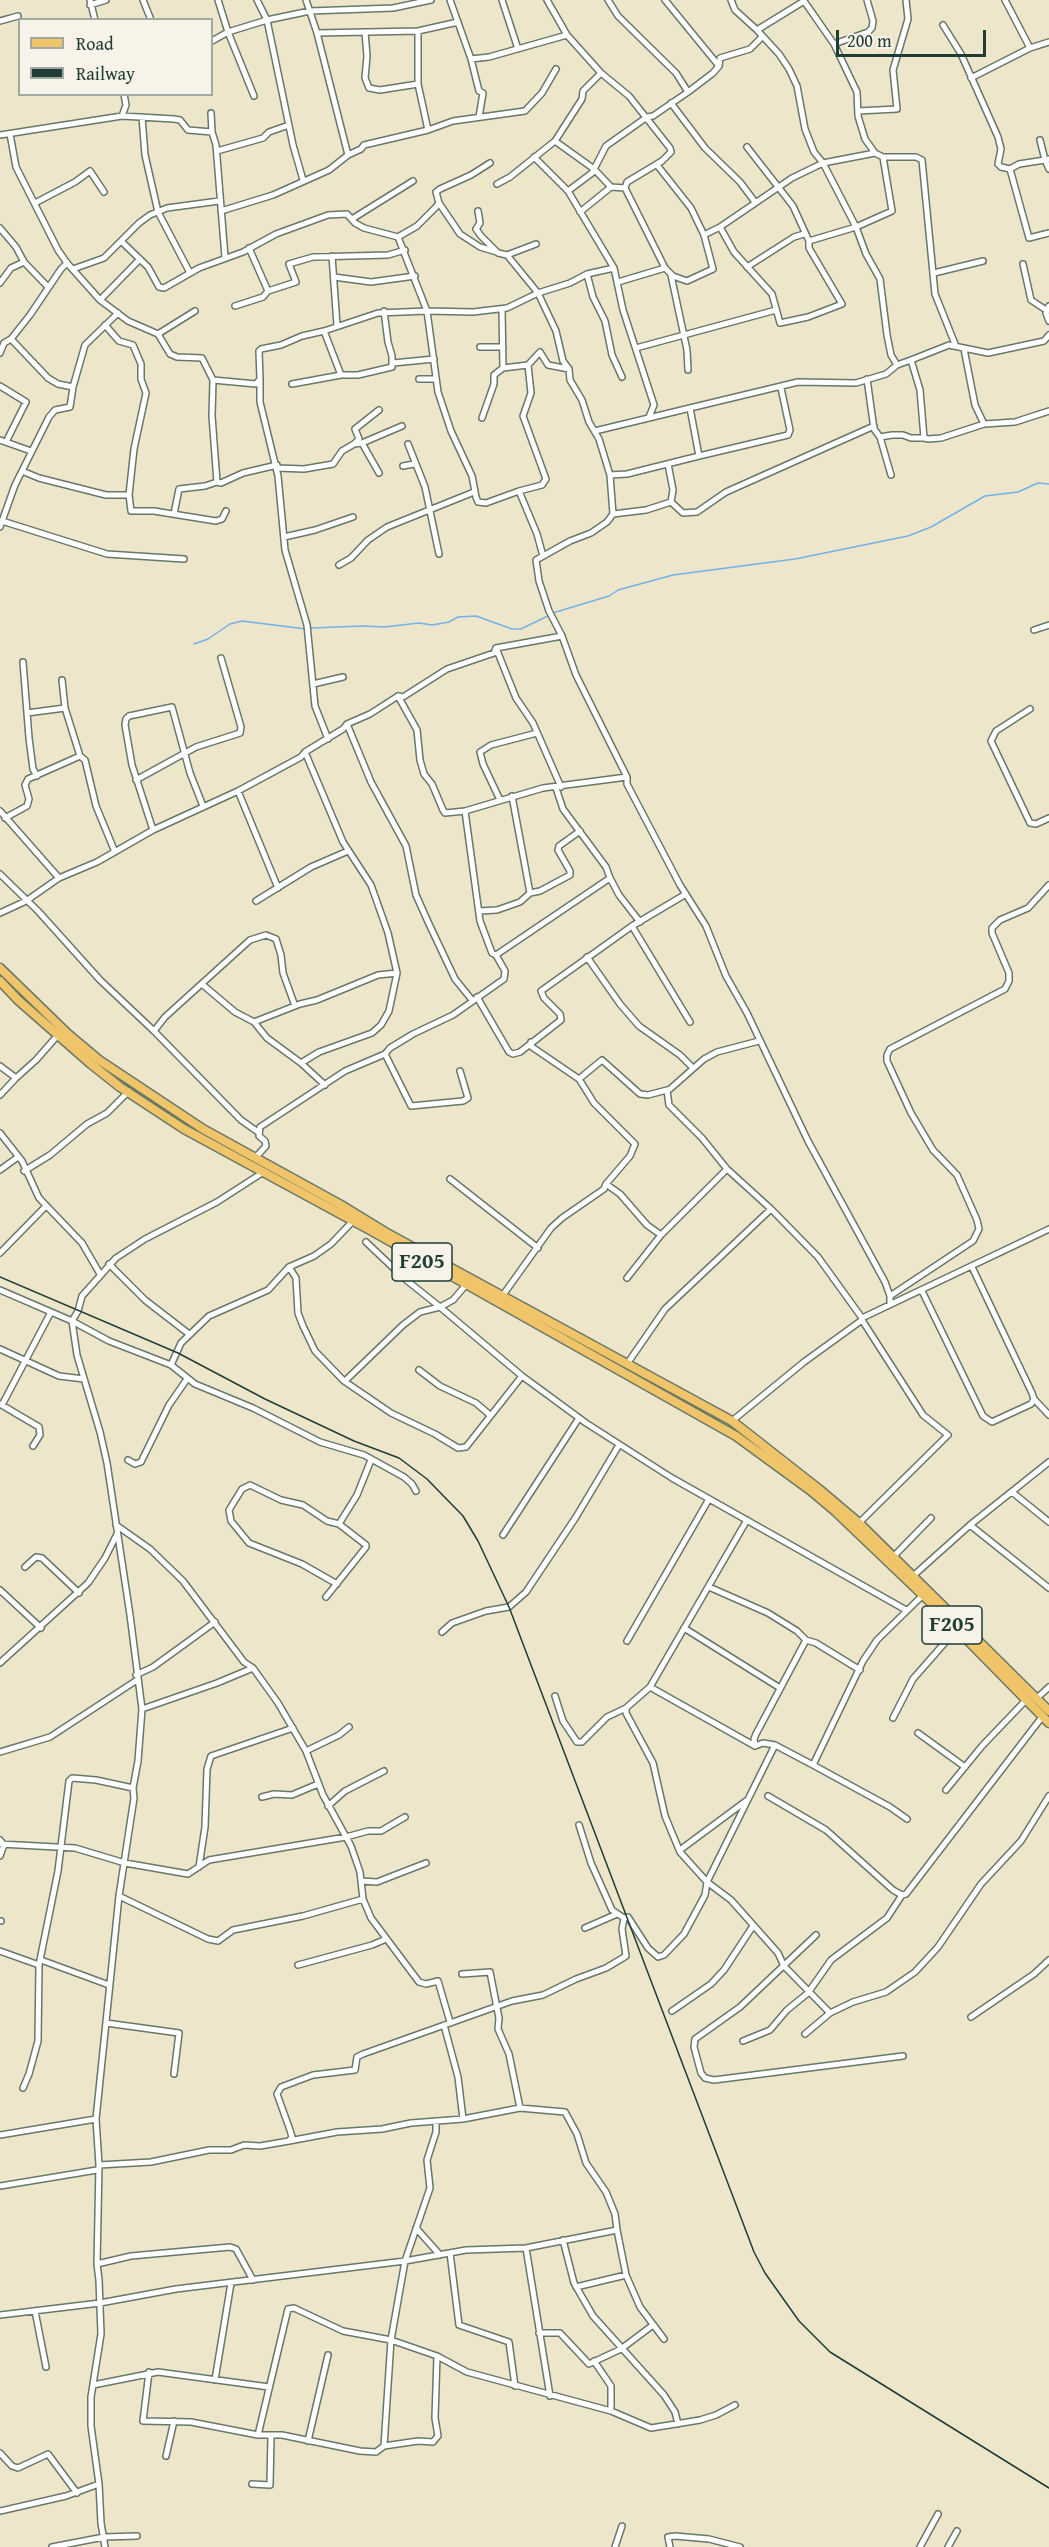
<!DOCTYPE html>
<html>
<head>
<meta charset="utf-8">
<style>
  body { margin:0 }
  #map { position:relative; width:1049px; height:2547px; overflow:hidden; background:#eee6cb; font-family:"Gentium Book Plus",serif }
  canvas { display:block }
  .legend { position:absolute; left:18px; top:18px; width:195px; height:78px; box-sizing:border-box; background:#f7f3e8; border:2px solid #a1aaa0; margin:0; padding:8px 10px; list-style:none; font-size:18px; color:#1f3d34 }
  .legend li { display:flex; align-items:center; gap:12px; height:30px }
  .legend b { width:30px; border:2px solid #a1aaa0 }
  .scale { position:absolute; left:836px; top:30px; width:150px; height:27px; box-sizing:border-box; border:3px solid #1f3d34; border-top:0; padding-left:8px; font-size:18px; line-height:21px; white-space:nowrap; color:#1f3d34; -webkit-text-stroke:4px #f7f3e8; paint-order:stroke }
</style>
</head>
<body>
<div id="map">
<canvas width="1049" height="2547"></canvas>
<ul class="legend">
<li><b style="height:8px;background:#f0c469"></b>Road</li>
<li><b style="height:8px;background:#1f3d34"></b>Railway</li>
</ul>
<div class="scale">200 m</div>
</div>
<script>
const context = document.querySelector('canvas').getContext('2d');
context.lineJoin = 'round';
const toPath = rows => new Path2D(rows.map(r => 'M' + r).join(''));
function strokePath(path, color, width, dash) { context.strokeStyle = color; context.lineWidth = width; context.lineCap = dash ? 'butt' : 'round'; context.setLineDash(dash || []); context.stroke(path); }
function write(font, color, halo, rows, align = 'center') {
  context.font = font + ' "Gentium Book Plus",serif'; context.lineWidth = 4.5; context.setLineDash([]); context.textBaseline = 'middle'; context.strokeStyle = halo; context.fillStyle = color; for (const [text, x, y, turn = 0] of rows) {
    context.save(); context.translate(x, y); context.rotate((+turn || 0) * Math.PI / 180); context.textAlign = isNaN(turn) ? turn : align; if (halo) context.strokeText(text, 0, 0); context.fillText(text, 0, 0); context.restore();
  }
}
const stream = toPath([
  [311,628,364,626,385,627,419,623,432,625,449,622,458,617,476,616,512,629,521,629,556,612,609,596,618,590,673,575,795,559,908,536,931,527,985,496,1018,492,1038,483,1049,484],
  [194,644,208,639,230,624,242,621,306,629]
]);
const street = toPath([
  [90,0,95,20],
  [143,0,151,20],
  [218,0,228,32,267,20,310,11,393,8,431,0],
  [257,0,267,20,293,145,303,180],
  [306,0,317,33,348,155],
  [450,0,471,59,479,91,483,93,479,117],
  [502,0,518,49],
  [547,0,567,35,601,73,629,96,670,148,671,152,662,161,627,182,625,188,665,268],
  [665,0,719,66],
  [731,0,735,10,757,30],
  [1005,0,1030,48],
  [90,5,106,0],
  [0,21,18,16],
  [943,25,961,54,998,137,1001,149,998,164,1001,167,1010,169,1019,164,1045,160,1040,140],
  [365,32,367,56,365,78,369,88,380,90,418,84],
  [317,33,418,31],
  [212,41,228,32,254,96],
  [834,44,868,32,872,28,873,21,867,0],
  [471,59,489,57,567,35],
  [971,78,1030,48,1049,42],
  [688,92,713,73,719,66,720,58,750,49,762,37],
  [671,103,705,148,740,182,755,202],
  [858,111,897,109,893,70,908,19,906,0],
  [211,113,212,132],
  [122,116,174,119,180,120,188,130,212,132,216,145,225,257],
  [142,117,145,155,158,212,190,273],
  [428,130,418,84,418,31,458,22],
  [10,134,16,167,58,250,67,263],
  [0,135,122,116,126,105,124,94],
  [555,141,594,169,611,187,625,188],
  [217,151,263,138,269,132,289,125],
  [534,157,568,191,614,268,623,310,654,405,649,417],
  [1049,159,1045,160,1049,169],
  [1010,169,1029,238,1049,233],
  [497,184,510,177,555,141,582,99,583,91,601,73],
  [568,191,592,173,606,146,647,117,653,116,688,92,676,73,618,16,608,0],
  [35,203,75,182,90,171,104,192],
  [439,203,460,234,480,247,497,252],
  [221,211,273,195,329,170,348,155,361,149,364,145,428,130,453,121,525,111,542,93,556,69],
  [478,211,480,223,476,229,481,236,498,253,507,255,538,293,556,331,563,361,569,369,570,380,582,400,589,422,599,439,610,475,613,514,607,522,591,533,570,541,536,560,539,581,549,611,562,636,576,675,627,777],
  [580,212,611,187],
  [352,219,413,181],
  [720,227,734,252,772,294,780,323,808,317,842,304,809,248,809,241,793,206,747,147],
  [0,228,16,247,24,262],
  [704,235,720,227,792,178,823,163,875,153],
  [398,237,427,311,473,312,507,308,538,293,570,283,587,274,614,268],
  [121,241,148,267,159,287,164,288,199,268,243,252,276,234,328,215,347,214,355,223,364,228,398,237,417,226,436,207,439,203,436,192,440,189,471,175,490,163],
  [809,241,856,227,823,163,814,152,805,129,797,86,789,69,779,54,757,30,804,1,834,44,857,92,858,116,865,139,875,153,883,157],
  [507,255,536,244],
  [332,256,337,325],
  [1023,264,1031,300,1046,310],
  [747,267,794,237,804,234],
  [73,269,104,258,139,223,150,215,167,208,219,201],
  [934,273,983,261],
  [587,274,593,297,605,321,612,355,622,377],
  [671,275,687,350,688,370],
  [334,277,371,282,415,276],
  [618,282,665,268,673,276,687,281,713,269,704,235,691,208,657,165],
  [0,283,11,268,24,262,48,287],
  [268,291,296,282,289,264,313,257,388,255,405,250],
  [100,300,140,259],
  [235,306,263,297,268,291,249,248],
  [1049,306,1046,313,1049,321],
  [105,325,119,341,133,345,141,364,141,379,146,393,134,449,129,495],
  [324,331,341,375,358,375,392,367,392,356,388,342,384,311],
  [158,334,195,311],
  [11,339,30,315,61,269,67,263,100,300,128,321,158,334,170,354,177,357,202,358,213,380,256,384,260,379,260,402,278,476,285,550,307,625,315,706,328,739],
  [480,347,503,347],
  [636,348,776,310],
  [964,349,975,405,984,424],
  [0,353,4,343,11,339,48,378,58,384,73,387],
  [911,360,949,345,988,353,1044,341,1049,335],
  [393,363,434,359],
  [528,365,531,393,523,416,546,479,542,485,519,491,537,534,543,556],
  [897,365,911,360,920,390,924,438,928,439,941,438,984,424,1015,422,1049,411],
  [503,368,528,365,540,352,548,365,569,369],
  [260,379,259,351,261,349,281,345,302,336,324,331,378,313,427,311,438,392,451,431,472,476,476,497,478,502,486,503,519,491],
  [419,379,435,379],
  [867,379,874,429,880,437,892,435,903,435,911,438,924,438],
  [213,380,212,416,217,482],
  [292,384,341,375],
  [0,386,26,402,6,442],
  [690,408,798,382,856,383,886,374,897,365,891,355,887,335,880,279,866,254,856,227,892,211,883,157,916,157,922,160,935,294,955,344],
  [482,418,494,384,494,375,503,368,502,309],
  [595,431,690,408,699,456,627,474,610,475],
  [880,437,891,475],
  [0,440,31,451],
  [362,443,379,473],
  [354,444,362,443,402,426],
  [408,444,425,487,439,554],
  [699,456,788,435,790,430,781,388],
  [403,466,414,464],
  [277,468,304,469,333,464,342,451,354,444,359,439,355,429,379,410],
  [22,471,39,478,106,495,129,495,131,511,154,511,216,521,222,519,226,511],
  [671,502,683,513,697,512,726,492,874,426],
  [174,514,179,489,205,486,217,482,221,483,243,473,277,465],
  [613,514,646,510,671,502,673,490,668,464],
  [2,521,107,554,184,559],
  [0,527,15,485,49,417,55,410,70,407,73,387,85,345,118,313],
  [284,537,315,530,353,517],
  [339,565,351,558,368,540,387,527,474,492],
  [1034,630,1049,625],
  [496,648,516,698,533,723,561,787],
  [23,662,29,738,33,769,37,776],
  [62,680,65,708,80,756],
  [313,684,343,677],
  [398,696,403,697,447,669,494,653,496,648,562,636],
  [1030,709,996,731,991,741,1030,823,1036,824,1049,818],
  [27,713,65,708],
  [347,724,371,782,406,846,416,895,429,924,455,979,472,1000],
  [136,780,196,747,240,733,241,727,221,658],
  [238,791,278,888],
  [512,796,530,893],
  [500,800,483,764,480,752,491,745,537,733],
  [0,811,59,878],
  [5,818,27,806,29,799,25,785,28,779,80,756,85,760,96,806,115,852],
  [153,830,132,765,125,725,126,719,129,716,172,707,190,773,203,806],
  [0,874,38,911,100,980,154,1031,241,1120,258,1132],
  [610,878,619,895,640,922],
  [256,901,311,867,348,851],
  [479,911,497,910,520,902,530,893,540,891,570,875,570,871,558,850,559,846,580,831],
  [0,913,26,901,59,878,97,862,153,830,238,791,301,757,305,752,343,729,347,724,370,714,398,696,417,730,420,760,424,774,432,784,443,810,445,813,465,811],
  [632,926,690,1022],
  [496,955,610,878,606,867,563,809,556,788],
  [587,957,620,1004,639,1026,680,1055,693,1068],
  [203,985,235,1012,254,1022,267,1038,301,1063,325,1085],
  [477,997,509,1052,513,1054,520,1052,561,1020,560,1014,544,998,541,991,632,926,686,894],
  [254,1022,300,1004,317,1000,378,975,397,973],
  [154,1031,165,1017,250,940,266,935,276,939,281,955,283,973,295,1006],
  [531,1042,532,1047,579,1079,594,1103,635,1144,630,1156,606,1184],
  [385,1054,411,1106,463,1101,468,1098,460,1071],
  [301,1063,319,1052,372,1033,381,1025,389,1011,397,973,388,933,371,885,343,842,305,752],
  [0,1066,16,1078,36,1060,58,1035],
  [579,1079,602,1060,640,1094,648,1095,667,1090],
  [0,1095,16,1078],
  [0,1133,22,1161,39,1198,82,1243,100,1274],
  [255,1158,266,1146,265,1141,259,1136,260,1127,345,1071,385,1054,390,1048,413,1034,453,1015,504,979,505,971,496,955,492,953,480,921,465,811,543,788,627,777,627,784,680,885,706,926,726,976,747,1013,808,1141,885,1282,890,1296,890,1304],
  [727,1169,702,1138,669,1105,667,1090,670,1089,704,1059,717,1052,759,1041],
  [0,1170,18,1157],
  [24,1171,50,1155,87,1124,107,1113,129,1091],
  [450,1179,538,1248],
  [353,1221,331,1244,314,1256,289,1267,296,1278,298,1313,303,1326,315,1351,344,1381,391,1413,435,1434,458,1448,466,1447,522,1376,440,1307,453,1300,465,1286],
  [0,1253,46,1206],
  [109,1264,145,1300,189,1334],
  [627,1278,661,1235,727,1169,771,1209],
  [0,1290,72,1321,109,1341,171,1365,195,1384,253,1408,320,1442,364,1455,404,1477,412,1484,416,1491],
  [922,1291,983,1416,992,1422,1031,1404,1034,1399,1032,1393,972,1267],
  [503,1295,551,1228,562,1218,604,1189,606,1184,620,1194,647,1225,661,1235],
  [890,1296,973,1241,979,1229,977,1220,957,1175,933,1150,911,1113,887,1061,887,1055,890,1049,1005,989,1009,981,1009,973,992,933,992,928,1000,920,1028,908,1049,885],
  [0,1349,59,1376,84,1379],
  [627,1364,665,1309,771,1209,818,1257,862,1318],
  [171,1365,181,1343,209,1316,268,1290,289,1267],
  [419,1370,440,1386,476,1403,490,1415],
  [522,1376,586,1423,672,1478,906,1610],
  [345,1381,403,1325,420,1312,440,1307,405,1279,366,1242],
  [1034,1399,1049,1415],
  [0,1404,39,1427,40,1435,33,1446],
  [2,1405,51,1312],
  [732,1421,804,1362,862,1320,862,1318,1049,1229],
  [128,1460,135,1464,141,1462,169,1405,187,1379],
  [1012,1492,1049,1522],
  [747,1520,650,1687,626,1708,626,1713,653,1763,665,1816,680,1852,707,1882,731,1900,778,1953,784,1966,830,2013,853,2002,886,1992,915,1972,938,1947,981,1884,1021,1841,1049,1796],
  [859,1523,948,1435,923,1415,862,1320],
  [116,1525,150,1549,183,1581,244,1662,253,1668,278,1703,306,1751,323,1795,351,1846,360,1872,363,1899,371,1918,419,1982,426,1984,438,1981,450,2022],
  [970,1525,1049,1588],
  [503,1535,579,1418],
  [894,1556,931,1518],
  [25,1567,36,1557,42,1558,79,1593],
  [913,1576,970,1525,1049,1462],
  [337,1584,302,1564,249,1543,231,1521,229,1510,242,1489,250,1485,281,1500,303,1505,327,1521,339,1524,357,1495,371,1460],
  [709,1587,768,1613,797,1631,806,1640],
  [0,1590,41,1628],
  [326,1597,366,1547,366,1545,339,1524],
  [684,1628,780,1688],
  [442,1632,452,1623,486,1611,509,1607,526,1592,576,1517,619,1445],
  [627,1641,709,1499],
  [0,1663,88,1583,105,1558,117,1534],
  [136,1675,153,1667,215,1622],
  [650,1687,755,1746,763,1743,775,1745,813,1765,863,1661,877,1640,923,1595],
  [555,1696,563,1721,577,1742,582,1742,607,1717,626,1708],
  [1036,1699,1049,1687],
  [142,1709,217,1683,253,1668],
  [893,1718,913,1679,956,1630],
  [918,1733,965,1767],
  [755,1746,754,1739,756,1734,806,1640,816,1643,860,1670],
  [306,1751,339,1735,349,1727],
  [0,1752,50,1737,137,1680],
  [813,1765,890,1807,907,1819],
  [946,1790,982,1746,1026,1700],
  [768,1796,826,1830,893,1890,902,1895,906,1894,1042,1717],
  [262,1797,274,1794,292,1795,318,1784],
  [328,1806,345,1791,384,1771],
  [579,1825,591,1863,612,1910,624,1918,628,1917,648,1948,658,1957,664,1955,684,1934,705,1895,707,1882,775,1745],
  [0,1840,4,1845,0,1856],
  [0,1844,75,1848,125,1863,188,1874,209,1860,346,1837,368,1831,381,1831,405,1817],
  [680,1850,746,1801],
  [199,1867,205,1827,207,1769,211,1756,293,1728],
  [361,1881,377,1882,426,1863],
  [119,1896,208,1939,218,1941,233,1930,303,1916,363,1899],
  [0,1921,1,1921],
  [585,1928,617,1914],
  [816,1935,740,2007,695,2039,694,2047,701,2073,705,2078,714,2080,903,2056],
  [0,1951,39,1965],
  [41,1960,109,1985],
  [298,1965,372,1945,386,1939],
  [462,1974,490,1972,499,2018,498,2029,509,2054,520,2108,565,2112,577,2134,586,2163,606,2192,615,2214,617,2230],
  [672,2011,711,1984,724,1970,753,1926],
  [971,2017,1034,1974,1049,1960],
  [106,2023,179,2033,174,2074],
  [444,2025,458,2077,463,2119],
  [805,2034,830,2013],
  [743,2041,770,2030,787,2010,808,1993,831,1960,887,1918,902,1895],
  [23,2088,29,2074,38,2041,39,1965,58,1871,69,1781,72,1778,96,1780,133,1788],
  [0,2135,96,2119],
  [289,2141,337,2132,382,2129,411,2123,463,2119,520,2108],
  [99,2165,151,2162,209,2150,231,2150,244,2145,260,2146,289,2141,292,2137,290,2130,277,2094,281,2087,313,2075,355,2070,357,2057,363,2054,512,2001,543,1995,576,1979,606,1968,626,1956,622,1929,624,1918],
  [0,2186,97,2170],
  [416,2228,440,2255],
  [563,2240,574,2283,593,2316,664,2395,675,2412,678,2424],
  [526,2248,550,2396],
  [450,2253,459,2325,509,2342,515,2386],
  [97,2264,131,2256,230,2247,236,2249,253,2280],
  [576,2287,626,2275],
  [35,2311,46,2367],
  [0,2315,100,2303,176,2289,405,2261,466,2250,526,2248,617,2230,626,2275,640,2307,664,2339],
  [539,2333,560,2333,589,2364,621,2349,653,2325],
  [594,2361,611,2386,611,2411],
  [149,2372,143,2421,191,2422,258,2435,282,2435,360,2451,376,2452,384,2446,391,2340,405,2261,430,2188,427,2160,436,2132,436,2121],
  [215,2380,231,2283],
  [93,2385,158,2372,269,2387],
  [258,2435,288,2309,294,2308,343,2331,391,2340,437,2356,467,2372,611,2411,651,2428,700,2420,716,2415,735,2405],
  [308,2441,328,2355],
  [384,2446,418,2441,433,2442,438,2436,435,2418,437,2356],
  [0,2453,12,2466,18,2468,48,2454,77,2493],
  [166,2456,174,2421],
  [252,2484,270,2485,271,2435],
  [0,2511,66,2496,99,2484],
  [52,2547,104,2537,137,2536],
  [105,2547,101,2523,99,2484,91,2426,91,2397,101,2334,99,2280,97,2264,99,2165,96,2119,119,1896,134,1798,133,1788,138,1761,142,1709,130,1615,107,1463,100,1432,77,1355,72,1321,78,1311,82,1296,116,1258,145,1239,217,1202,262,1173],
  [615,2547,622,2526],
  [670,2547,668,2537,675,2536,709,2539,740,2547],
  [920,2547,938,2514],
  [948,2547,957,2531]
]);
const primary = toPath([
  [0,968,68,1034,99,1060,203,1129,341,1205,385,1232,732,1421,820,1490,859,1523,1049,1711],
  [0,981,18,1000,91,1064,120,1087,184,1129,370,1230,736,1436,810,1490,835,1511,923,1595,1049,1723]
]);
const rail = toPath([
  [0,1277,178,1353,265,1399,354,1441,399,1458,427,1479,463,1516,478,1541,509,1607,754,2252,765,2273,799,2321,830,2352,1049,2488]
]);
const shields = [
  [422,1262,60],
  [952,1625,60]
];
const shieldNames = [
  ["F205",422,1262],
  ["F205",952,1625]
];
strokePath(stream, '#74b1e6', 1.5);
strokePath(street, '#677869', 8);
strokePath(primary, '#677869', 11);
strokePath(street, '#fff', 5);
strokePath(primary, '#f0c469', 8);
strokePath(rail, '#1f3d34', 1.5);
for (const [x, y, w] of shields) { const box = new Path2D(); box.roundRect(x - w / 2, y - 19, w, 38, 4.5); context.fillStyle = '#f7f3e8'; context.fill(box); strokePath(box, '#1f3d34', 1.5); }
write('bold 22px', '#1f3d34', null, shieldNames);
</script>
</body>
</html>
